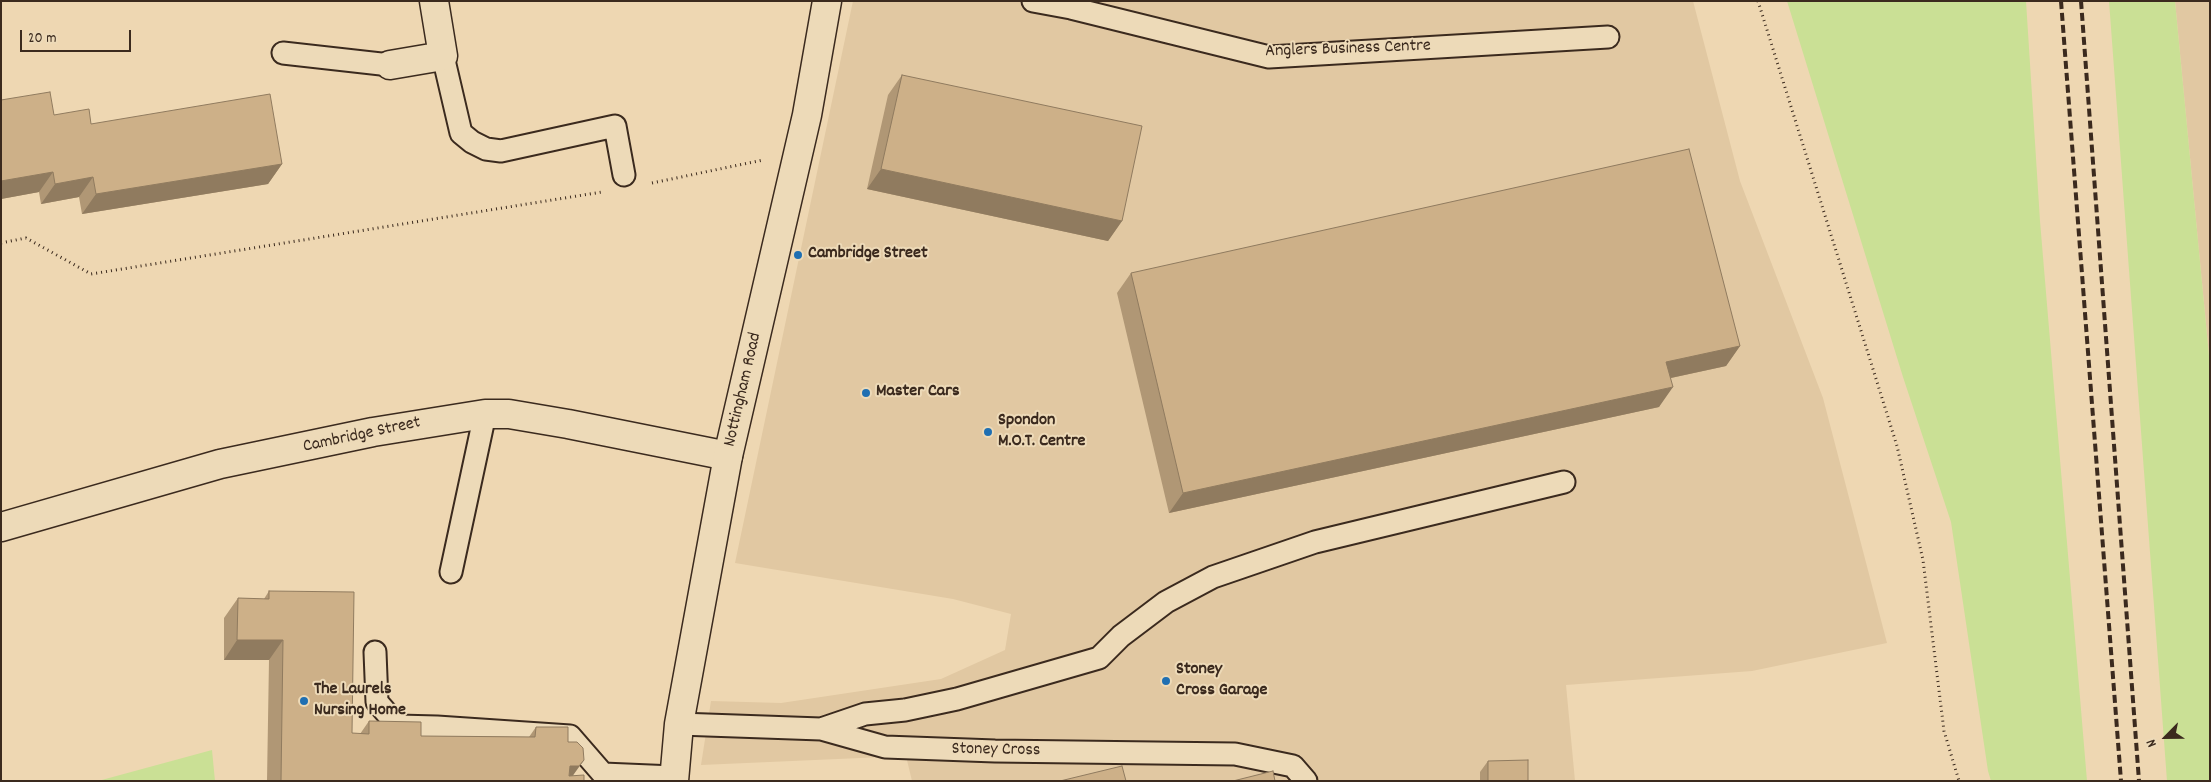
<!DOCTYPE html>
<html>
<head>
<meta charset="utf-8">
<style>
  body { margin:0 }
  #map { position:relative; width:2211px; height:782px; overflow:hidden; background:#eed7b2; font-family:Dekko,sans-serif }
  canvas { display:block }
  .frame { position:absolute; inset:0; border:2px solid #3b2a1e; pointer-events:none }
  .north { position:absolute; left:2141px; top:712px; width:50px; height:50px; -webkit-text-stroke:4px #eddab8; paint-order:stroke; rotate:247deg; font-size:14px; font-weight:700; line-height:20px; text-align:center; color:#3b2a1e }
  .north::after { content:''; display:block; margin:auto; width:18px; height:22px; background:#3b2a1e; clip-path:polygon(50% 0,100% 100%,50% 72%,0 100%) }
  .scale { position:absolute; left:20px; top:30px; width:111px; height:22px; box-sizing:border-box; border:2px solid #3b2a1e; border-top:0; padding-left:6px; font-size:15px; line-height:18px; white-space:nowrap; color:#3b2a1e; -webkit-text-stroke:4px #eddab8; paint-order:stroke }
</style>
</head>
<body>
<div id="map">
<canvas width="2211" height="782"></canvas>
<div class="frame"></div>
<div class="north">N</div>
<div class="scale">20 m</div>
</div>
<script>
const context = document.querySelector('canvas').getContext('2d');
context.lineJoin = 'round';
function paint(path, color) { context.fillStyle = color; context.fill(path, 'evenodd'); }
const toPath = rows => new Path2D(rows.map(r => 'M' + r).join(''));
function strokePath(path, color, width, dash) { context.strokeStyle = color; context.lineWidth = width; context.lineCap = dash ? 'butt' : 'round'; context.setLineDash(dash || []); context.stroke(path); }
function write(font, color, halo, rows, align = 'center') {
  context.font = font + ' Dekko,sans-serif'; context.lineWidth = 4; context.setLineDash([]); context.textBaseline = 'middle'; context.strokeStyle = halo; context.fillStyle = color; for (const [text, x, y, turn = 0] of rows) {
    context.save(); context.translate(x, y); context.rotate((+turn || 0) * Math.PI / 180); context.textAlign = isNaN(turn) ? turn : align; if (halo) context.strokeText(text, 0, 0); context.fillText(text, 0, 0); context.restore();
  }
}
const built = toPath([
  [853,1,1693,1,1740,181,1823,398,1887,643,1752,671,1566,685,1575,781,912,781,906,756,701,765,711,701,781,703,941,679,1005,650,1011,614,953,599,735,563],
  [2175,1,2210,1,2210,366]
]);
const green = toPath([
  [1787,1,2026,1,2040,221,2087,781,1991,781,1988,771,1951,522,1903,377],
  [2109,1,2175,1,2210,366,2210,781,2167,781],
  [212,750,215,781,98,781]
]);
const path = toPath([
  [1758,1,1897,446,1923,560,1944,731,1959,781],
  [652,183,763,160],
  [1,243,26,238,91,274,602,192]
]);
const lane = toPath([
  [1033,1,1071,8,1269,57,1608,37],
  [283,53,390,65],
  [443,56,461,133,472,142,486,149,501,151,615,126,624,175],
  [451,572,485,414],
  [375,652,377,702,398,726,437,727,570,736,603,774,674,777],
  [679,724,821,729,885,747,995,751,1235,754,1293,766,1306,781],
  [821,729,865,714,905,710,957,699,1099,658,1121,636,1166,602,1213,577,1315,542,1564,482]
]);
const street = toPath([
  [390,65,443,56,434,1],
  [1,527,220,464,373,432,485,414,509,414,568,424,728,456]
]);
const primary = toPath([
  [674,781,679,724,728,456,807,115,827,1]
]);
const rail = toPath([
  [2061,1,2121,781],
  [2081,1,2139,781]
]);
const wall = toPath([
  [902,75,1122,221,1108,241,867,189,888,95],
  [1,100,54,115,91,124,282,164,268,184,82,214,79,197,41,204,39,192,1,199],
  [1131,273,1740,346,1726,366,1671,378,1659,407,1169,513,1117,293],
  [269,591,352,733,360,734,369,721,421,736,529,737,536,727,568,742,573,776,584,781,267,781,269,660,224,660,224,618,238,598,264,599],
  [1488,761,1528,781,1480,781,1480,772]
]);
const shadedWall = toPath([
  [282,164,268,184,82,214,96,194],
  [881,169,1122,221,1108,241,867,189],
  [53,172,39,192,1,199,1,181],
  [93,177,79,197,41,204,55,184],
  [1740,346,1726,366,1652,382,1666,362],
  [1673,387,1659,407,1169,513,1183,493],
  [237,640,283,640,269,660,224,660],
  [584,760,569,781,570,766]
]);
const building = toPath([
  [902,75,1142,126,1122,221,881,169,902,75],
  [50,92,54,115,89,109,91,124,270,94,282,164,96,194,93,177,55,184,53,172,1,181,1,100,50,92],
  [1689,149,1740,346,1666,362,1673,387,1183,493,1131,273,1689,149],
  [269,591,354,592,352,733,369,734,369,721,421,722,421,736,535,737,536,727,568,727,568,742,577,742,583,748,584,760,579,766,570,766,569,776,584,775,584,781,281,781,283,640,237,640,238,598,269,599,269,591],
  [1528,760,1528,781,1488,781,1488,761,1528,760],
  [1122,766,1126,781,1060,781,1122,766],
  [1273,771,1275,781,1233,781,1273,771]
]);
const markers = [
  [798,255,5,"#1f6fb2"],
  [866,393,5,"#1f6fb2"],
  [988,432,5,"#1f6fb2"],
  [1166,681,5,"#1f6fb2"],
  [304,701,5,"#1f6fb2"]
];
const streetNames = [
  ["Anglers Business Centre",1348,50,-2],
  ["Nottingham Road",744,390,-77],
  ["Cambridge Street",362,436,-12],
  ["Stoney Cross",996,751,1]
];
const poiNames = [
  ["Cambridge Street",808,255],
  ["Master Cars",876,393],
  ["Spondon",998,422],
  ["M.O.T. Centre",998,443],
  ["Stoney",1176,671],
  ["Cross Garage",1176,692],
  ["The Laurels",314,691],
  ["Nursing Home",314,712]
];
paint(built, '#e1c8a2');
paint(green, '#cae095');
strokePath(lane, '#3b2a1e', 25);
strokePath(street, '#3b2a1e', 31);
strokePath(primary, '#3b2a1e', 31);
strokePath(path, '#3b2a1e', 3, [1, 4]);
strokePath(lane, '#eddab8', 21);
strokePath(street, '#eddab8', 28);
strokePath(primary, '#eddab8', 28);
strokePath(rail, '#3b2a1e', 4, [8, 4]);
paint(wall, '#b09775');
paint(shadedWall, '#907b5f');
paint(building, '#cdb088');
strokePath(building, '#907b5f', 1);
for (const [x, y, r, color] of markers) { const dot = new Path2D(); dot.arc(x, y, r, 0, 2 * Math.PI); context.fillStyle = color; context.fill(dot); strokePath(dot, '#eddab8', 2); }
write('18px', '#3b2a1e', '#eddab8', streetNames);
write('bold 18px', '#3b2a1e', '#eddab8', poiNames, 'left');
</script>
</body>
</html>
